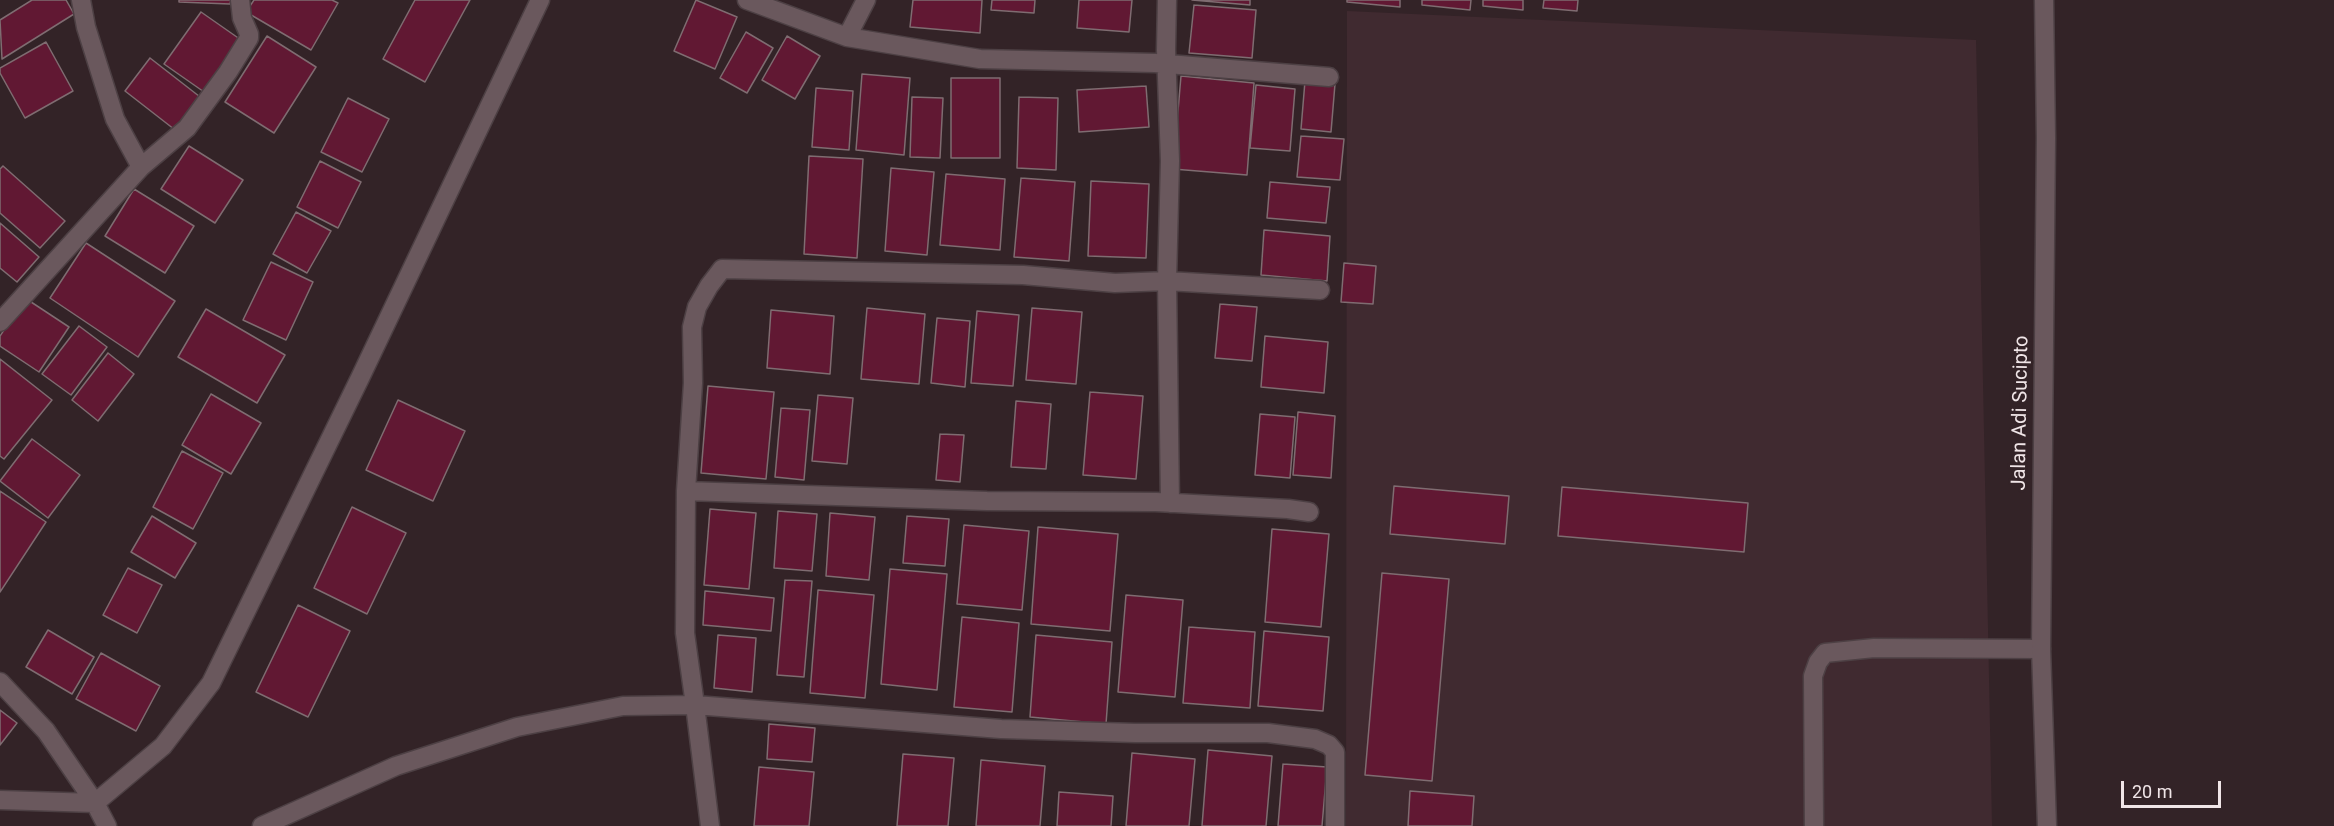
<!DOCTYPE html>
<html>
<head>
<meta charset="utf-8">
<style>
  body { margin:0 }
  #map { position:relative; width:2334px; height:826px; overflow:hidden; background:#332327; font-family:Roboto,sans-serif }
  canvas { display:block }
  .scale { position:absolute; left:2121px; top:781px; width:100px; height:27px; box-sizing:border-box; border:3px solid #f0e5e7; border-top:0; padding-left:8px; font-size:18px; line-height:21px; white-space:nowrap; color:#f0e5e7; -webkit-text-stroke:4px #332327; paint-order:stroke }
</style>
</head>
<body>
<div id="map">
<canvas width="2334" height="826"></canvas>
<div class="scale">20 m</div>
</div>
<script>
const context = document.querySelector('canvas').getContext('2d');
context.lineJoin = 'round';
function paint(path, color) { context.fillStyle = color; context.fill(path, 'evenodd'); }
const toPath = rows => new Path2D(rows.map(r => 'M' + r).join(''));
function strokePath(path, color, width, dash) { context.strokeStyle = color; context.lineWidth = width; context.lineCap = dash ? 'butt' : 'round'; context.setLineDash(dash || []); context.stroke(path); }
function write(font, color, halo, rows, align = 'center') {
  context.font = font + ' Roboto,sans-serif'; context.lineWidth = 5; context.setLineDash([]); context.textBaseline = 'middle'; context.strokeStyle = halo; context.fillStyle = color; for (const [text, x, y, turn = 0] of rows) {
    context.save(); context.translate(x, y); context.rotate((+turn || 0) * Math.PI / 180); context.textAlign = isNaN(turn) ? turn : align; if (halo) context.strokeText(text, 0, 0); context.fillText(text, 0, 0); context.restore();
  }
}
const built = toPath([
  [1347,11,1976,40,1992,826,1346,826]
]);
const building = toPath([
  [32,0,66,0,74,14,2,59,0,20,32,0],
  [179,0,231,0,230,4,179,2,179,0],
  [254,0,332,0,338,3,311,50,246,12,254,0],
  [415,0,470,0,425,82,383,59,415,0],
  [696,0,737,17,715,69,674,51,696,0],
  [913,0,982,0,980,33,910,27,913,0],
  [992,0,1035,0,1034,13,991,10,992,0],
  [1079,0,1132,0,1129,32,1077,28,1079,0],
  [1192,0,1250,0,1250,5,1192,0],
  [1347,0,1400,0,1400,7,1347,2,1347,0],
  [1422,0,1471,0,1470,10,1422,5,1422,0],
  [1483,0,1523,0,1523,10,1483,6,1483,0],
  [1544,0,1578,0,1577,11,1543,8,1544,0],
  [1194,5,1256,10,1252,58,1189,53,1194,5],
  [201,12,244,42,207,94,164,64,201,12],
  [746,32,773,48,747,93,720,78,746,32],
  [267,36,316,67,274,133,225,102,267,36],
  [787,36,820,56,795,99,762,80,787,36],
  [46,42,73,91,25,118,0,73,0,68,46,42],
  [150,58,204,100,179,133,125,91,150,58],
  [862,74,910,78,904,155,856,150,862,74],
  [1181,76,1254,83,1247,175,1173,169,1181,76],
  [951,78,1000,78,1000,158,951,158,951,78],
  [1305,81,1335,84,1331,132,1301,129,1305,81],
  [1256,85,1295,89,1290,151,1250,148,1256,85],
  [1146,86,1149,127,1079,132,1077,90,1146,86],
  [816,88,853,91,849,150,812,147,816,88],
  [912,97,943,98,940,158,910,157,912,97],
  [1019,97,1058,98,1056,170,1017,168,1019,97],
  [348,98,389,119,362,172,321,152,348,98],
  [1301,136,1344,139,1340,180,1297,177,1301,136],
  [189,146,243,180,215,223,161,189,189,146],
  [809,156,863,159,857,258,804,254,809,156],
  [320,161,361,182,338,228,297,207,320,161],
  [3,166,65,221,40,248,0,213,0,169,3,166],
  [891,168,934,172,927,255,885,251,891,168],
  [946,174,1005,179,1000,250,940,245,946,174],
  [1021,178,1075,182,1069,261,1014,257,1021,178],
  [1091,181,1149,184,1146,258,1088,256,1091,181],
  [1270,182,1330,187,1326,223,1267,218,1270,182],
  [134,189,194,226,165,273,105,236,134,189],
  [296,212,331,231,307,273,273,254,296,212],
  [0,223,39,257,17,282,0,268,0,223],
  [1264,230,1330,236,1327,281,1261,275,1264,230],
  [86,243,175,301,138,357,50,298,86,243],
  [271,262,313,282,286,340,243,320,271,262],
  [1344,263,1376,266,1373,304,1341,302,1344,263],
  [25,298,69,327,39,372,0,346,0,336,25,298],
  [1220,304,1257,307,1252,361,1215,358,1220,304],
  [867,308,925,314,919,384,861,379,867,308],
  [1032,308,1082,312,1076,384,1026,380,1032,308],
  [206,309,285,355,257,403,178,357,206,309],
  [771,310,834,316,830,374,767,368,771,310],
  [977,311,1019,315,1013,386,971,383,977,311],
  [937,318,970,321,965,387,931,383,937,318],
  [79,326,107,347,71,395,42,374,79,326],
  [1265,336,1328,342,1324,393,1261,387,1265,336],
  [108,353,134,374,98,421,72,400,108,353],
  [0,359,52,400,4,459,0,456,0,359],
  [708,386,774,392,766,479,701,473,708,386],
  [1090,392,1143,396,1136,479,1083,475,1090,392],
  [211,394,261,423,231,474,182,445,211,394],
  [818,395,853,398,847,464,812,461,818,395],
  [398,400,465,431,433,501,366,470,398,400],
  [1016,401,1051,404,1046,469,1011,467,1016,401],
  [781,408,810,410,804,480,775,477,781,408],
  [1298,412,1335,416,1331,478,1293,475,1298,412],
  [1260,414,1295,417,1290,478,1255,475,1260,414],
  [940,434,964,435,960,482,936,480,940,434],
  [32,439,80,475,48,518,0,481,32,439],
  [182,451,223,473,193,529,153,507,182,451],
  [1394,486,1509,496,1505,544,1390,534,1394,486],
  [1562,487,1748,503,1744,552,1558,536,1562,487],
  [0,491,46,522,0,592,0,491],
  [352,507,406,533,367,614,314,588,352,507],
  [710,509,756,513,749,589,704,585,710,509],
  [778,511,817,514,812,571,774,568,778,511],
  [830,513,875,517,869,580,826,576,830,513],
  [152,516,196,543,175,578,131,552,152,516],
  [907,516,949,519,945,566,903,563,907,516],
  [964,525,1029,531,1022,610,957,604,964,525],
  [1038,527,1118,534,1110,631,1031,624,1038,527],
  [1272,529,1329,534,1321,627,1265,622,1272,529],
  [128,568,162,585,137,633,103,615,128,568],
  [890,569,947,574,937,690,881,684,890,569],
  [1382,573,1449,579,1432,781,1365,775,1382,573],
  [785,580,812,581,804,677,777,675,785,580],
  [818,590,874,595,865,698,810,693,818,590],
  [705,591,774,598,771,631,703,625,705,591],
  [1126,595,1183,600,1175,697,1118,692,1126,595],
  [298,605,350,631,308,717,256,692,298,605],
  [962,617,1019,623,1012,712,954,707,962,617],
  [1189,627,1255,632,1250,708,1183,703,1189,627],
  [48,630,94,657,72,694,26,667,48,630],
  [1264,631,1329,637,1323,711,1258,706,1264,631],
  [718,635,756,638,752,692,714,688,718,635],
  [1036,635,1112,642,1106,724,1030,717,1036,635],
  [101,653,160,686,136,731,76,699,101,653],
  [0,710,17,723,0,745,0,710],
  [769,724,815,728,812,762,767,759,769,724],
  [1208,750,1272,756,1266,826,1202,826,1208,750],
  [1132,753,1195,759,1189,826,1126,826,1132,753],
  [903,754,954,758,948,826,897,826,903,754],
  [981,760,1045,766,1040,826,976,826,981,760],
  [1283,764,1327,767,1322,826,1278,826,1283,764],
  [759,767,814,772,809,826,754,826,759,767],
  [1410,791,1474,796,1472,826,1408,826,1410,791],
  [1059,792,1113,796,1111,826,1057,826,1059,792]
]);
const service = toPath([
  [1814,826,1813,676,1818,662,1825,653,1874,648,2041,649]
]);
const minor = toPath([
  [747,0,847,37,866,0],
  [1167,0,1166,50,1170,161,1167,281,1170,503],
  [847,37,980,59,1155,63,1329,77],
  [141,167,187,128,228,72,249,38,249,34,242,18,240,0],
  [0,322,141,167,115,119,86,27,81,0],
  [686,491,987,501,1156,502,1288,509,1309,512],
  [0,682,46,731,95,803,107,826],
  [0,800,95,803,163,746,211,683,360,378,540,0],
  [262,826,396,766,517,727,623,706,695,705,685,633,686,491,693,383,692,327,697,307,709,286,722,269,1023,275,1115,283,1167,281,1320,290],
  [710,826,695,705,1001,729,1135,733,1268,733,1315,739,1329,745,1335,752,1335,826]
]);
const tertiary = toPath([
  [2044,0,2046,138,2041,649,2047,826]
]);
const streetNames = [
  ["Jalan Adi Sucipto",2021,413,-89]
];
paint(built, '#402a30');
paint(building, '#611833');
strokePath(building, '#7f6c71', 1.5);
strokePath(service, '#4d4044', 21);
strokePath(minor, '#4d4044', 21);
strokePath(tertiary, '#4d4044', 21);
strokePath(service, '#6a585d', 18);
strokePath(minor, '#6a585d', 18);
strokePath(tertiary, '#6a585d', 18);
write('20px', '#f0e5e7', '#332327', streetNames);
</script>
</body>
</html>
